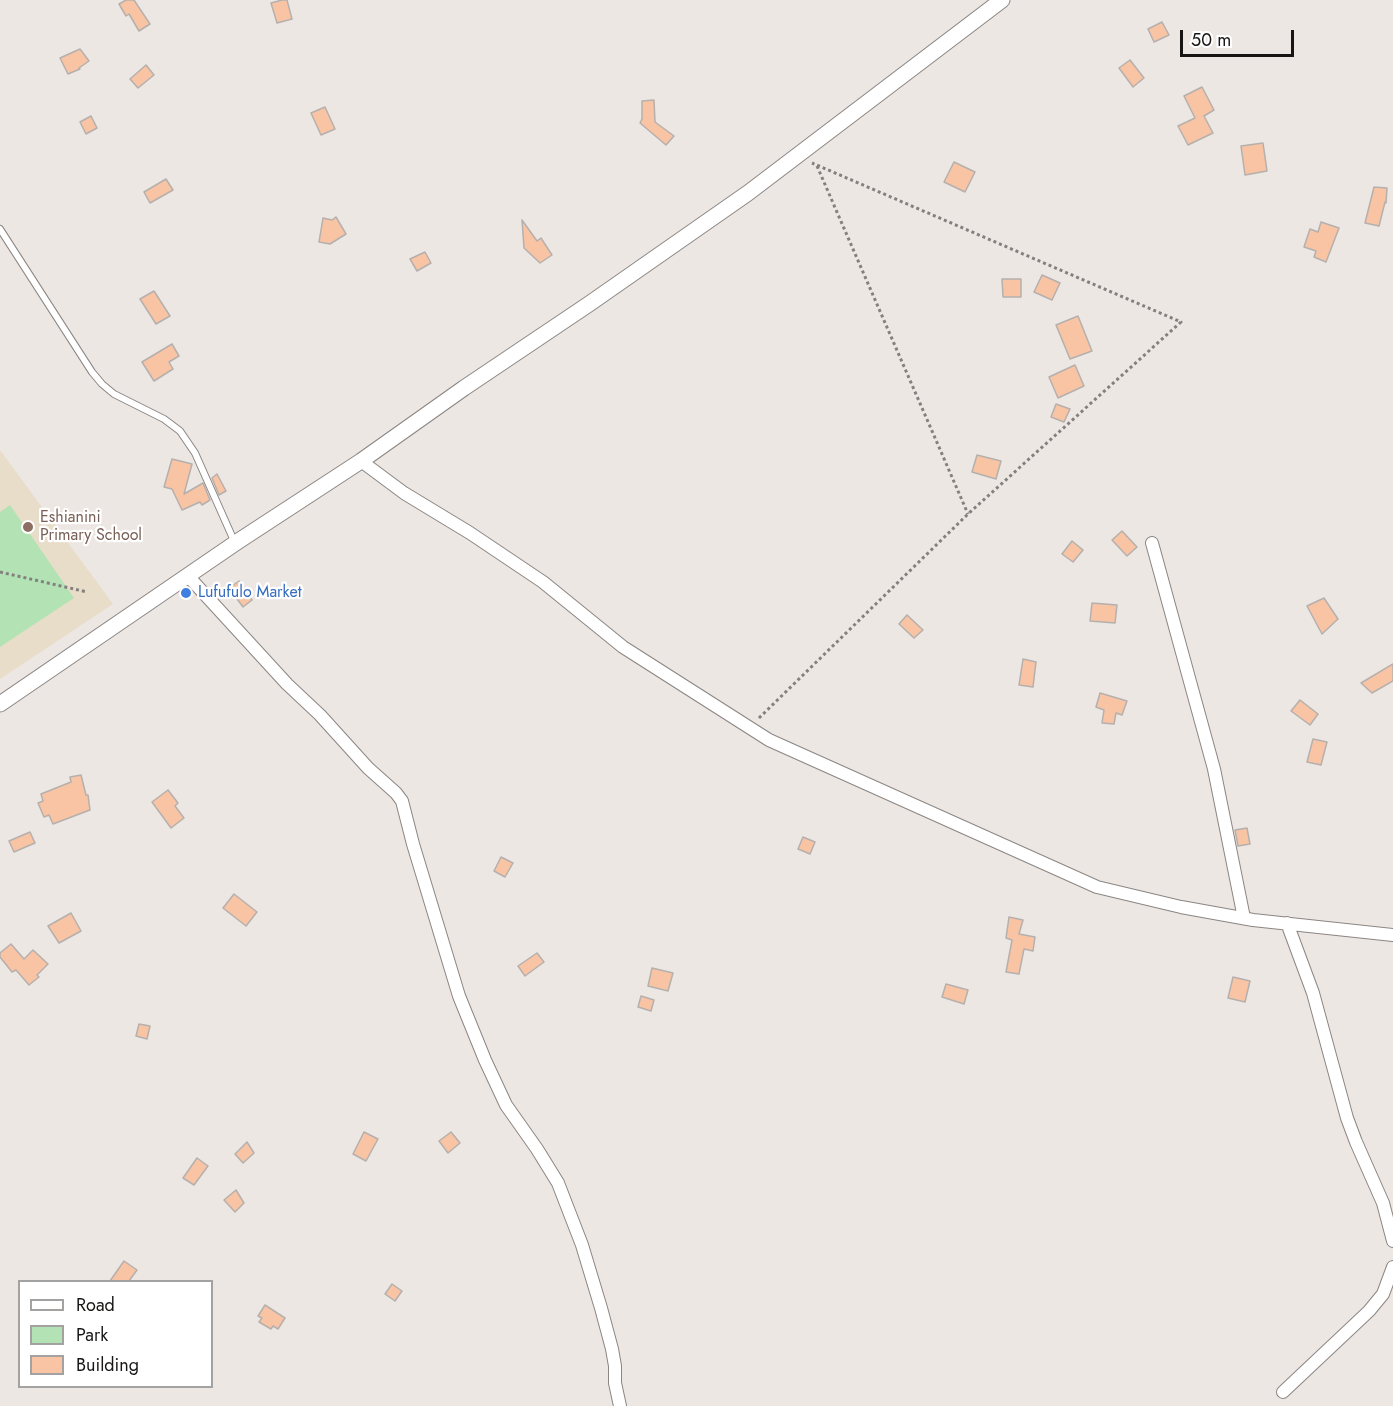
<!DOCTYPE html>
<html>
<head>
<meta charset="utf-8">
<style>
  body { margin:0 }
  #map { position:relative; width:1393px; height:1406px; overflow:hidden; background:#ede7e4; font-family:Jost,sans-serif }
  canvas { display:block }
  .legend { position:absolute; left:18px; top:1280px; width:195px; height:108px; box-sizing:border-box; background:#fff; border:2px solid #a3a2a1; margin:0; padding:8px 10px; list-style:none; font-size:18px; color:#181615 }
  .legend li { display:flex; align-items:center; gap:12px; height:30px }
  .legend b { width:30px; border:2px solid #a3a2a1 }
  .scale { position:absolute; left:1180px; top:30px; width:114px; height:27px; box-sizing:border-box; border:3px solid #181615; border-top:0; padding-left:8px; font-size:18px; line-height:21px; white-space:nowrap; color:#181615; -webkit-text-stroke:4px #fff; paint-order:stroke }
</style>
</head>
<body>
<div id="map">
<canvas width="1393" height="1406"></canvas>
<ul class="legend">
<li><b style="height:8px;background:#fff"></b>Road</li>
<li><b style="height:16px;background:#b3e3b5"></b>Park</li>
<li><b style="height:16px;background:#f8c4a4"></b>Building</li>
</ul>
<div class="scale">50 m</div>
</div>
<script>
const context = document.querySelector('canvas').getContext('2d');
context.lineJoin = 'round';
function paint(path, color) { context.fillStyle = color; context.fill(path, 'evenodd'); }
const toPath = rows => new Path2D(rows.map(r => 'M' + r).join(''));
function strokePath(path, color, width, dash) { context.strokeStyle = color; context.lineWidth = width; context.lineCap = dash ? 'butt' : 'round'; context.setLineDash(dash || []); context.stroke(path); }
function write(font, color, halo, rows, align = 'center') {
  context.font = font + ' Jost,sans-serif'; context.lineWidth = 4.5; context.setLineDash([]); context.textBaseline = 'middle'; context.strokeStyle = halo; context.fillStyle = color; for (const [text, x, y, turn = 0] of rows) {
    context.save(); context.translate(x, y); context.rotate((+turn || 0) * Math.PI / 180); context.textAlign = isNaN(turn) ? turn : align; if (halo) context.strokeText(text, 0, 0); context.fillText(text, 0, 0); context.restore();
  }
}
const education = toPath([
  [0,450,113,604,0,679]
]);
const green = toPath([
  [10,505,74,598,0,647,0,512]
]);
const building = toPath([
  [126,0,134,0,150,24,139,31,129,14,126,16,119,4,126,0],
  [282,0,287,0,292,19,277,23,271,3,282,0],
  [1162,22,1169,35,1154,42,1148,29,1162,22],
  [80,49,89,61,79,68,80,69,68,74,60,58,80,49],
  [1130,60,1144,78,1133,87,1119,68,1130,60],
  [146,65,154,75,138,88,130,79,146,65],
  [1202,87,1214,110,1204,116,1213,133,1188,145,1178,126,1195,118,1184,96,1202,87],
  [654,100,655,122,674,136,666,145,640,123,642,119,642,101,654,100],
  [325,107,335,129,321,135,311,113,325,107],
  [91,116,97,128,86,134,80,122,91,116],
  [1263,143,1267,171,1245,175,1241,146,1263,143],
  [954,162,975,172,965,192,944,182,954,162],
  [166,179,173,190,150,203,144,192,166,179],
  [1374,187,1387,188,1386,203,1385,202,1379,226,1365,223,1374,187],
  [336,217,346,234,330,244,319,242,323,218,332,220,336,217],
  [522,220,537,241,541,238,552,255,540,263,524,248,522,220],
  [1321,222,1339,228,1326,262,1314,257,1316,251,1304,247,1310,229,1318,232,1321,222],
  [425,252,431,263,417,271,410,259,425,252],
  [1042,275,1060,283,1052,300,1034,292,1042,275],
  [1002,279,1021,279,1021,297,1003,297,1002,279],
  [154,291,170,316,156,324,140,299,154,291],
  [1078,316,1092,351,1070,359,1056,325,1078,316],
  [172,344,179,356,169,362,173,369,154,381,142,362,172,344],
  [1075,365,1084,386,1058,398,1049,377,1075,365],
  [1056,404,1070,409,1064,422,1051,417,1056,404],
  [977,455,1001,461,996,479,972,472,977,455],
  [172,459,192,464,184,494,203,483,210,500,202,505,200,502,182,510,172,489,164,487,172,459],
  [217,474,226,491,219,495,212,478,217,474],
  [1122,531,1137,547,1127,556,1112,540,1122,531],
  [1072,541,1083,550,1073,562,1062,554,1072,541],
  [239,581,252,600,243,607,229,588,239,581],
  [1324,598,1338,619,1322,634,1307,606,1324,598],
  [1092,603,1117,605,1115,623,1090,621,1092,603],
  [907,615,923,630,914,638,899,624,907,615],
  [1023,659,1036,662,1033,687,1019,685,1023,659],
  [1393,664,1393,681,1372,693,1361,683,1393,664],
  [1100,693,1127,701,1122,715,1116,713,1114,724,1102,723,1104,710,1096,707,1100,693],
  [1300,700,1318,714,1310,725,1291,711,1300,700],
  [1313,739,1327,742,1321,765,1307,762,1313,739],
  [81,775,86,795,88,795,90,810,53,824,49,815,44,817,38,803,43,801,41,794,71,782,70,777,81,775],
  [168,790,178,803,175,806,184,818,171,828,152,802,168,790],
  [1247,828,1250,844,1238,846,1235,830,1247,828],
  [30,832,35,843,14,852,9,841,30,832],
  [803,837,815,842,810,854,798,849,803,837],
  [501,857,513,863,505,877,494,871,501,857],
  [234,894,257,912,246,926,223,908,234,894],
  [71,913,81,931,59,943,48,926,71,913],
  [1009,917,1023,920,1019,934,1035,937,1033,951,1024,949,1019,974,1006,972,1012,940,1006,938,1009,917],
  [11,944,24,959,33,950,48,964,37,975,39,977,29,985,16,970,12,972,0,957,0,953,11,944],
  [537,953,544,962,525,976,518,966,537,953],
  [652,968,673,973,668,991,648,986,652,968],
  [1233,977,1250,981,1245,1002,1228,998,1233,977],
  [946,984,968,990,964,1004,942,997,946,984],
  [641,996,654,1000,651,1011,638,1007,641,996],
  [139,1024,150,1026,147,1039,136,1036,139,1024],
  [364,1132,378,1139,366,1161,353,1154,364,1132],
  [451,1132,460,1143,448,1153,439,1141,451,1132],
  [247,1142,254,1153,243,1163,235,1154,247,1142],
  [197,1158,208,1166,194,1185,183,1178,197,1158],
  [236,1190,244,1203,235,1212,224,1200,236,1190],
  [124,1261,137,1270,129,1281,110,1281,124,1261],
  [392,1284,402,1291,395,1301,385,1294,392,1284],
  [265,1305,285,1318,278,1329,273,1326,271,1329,259,1322,262,1318,258,1316,265,1305]
]);
const path = toPath([
  [817,166,968,514],
  [0,572,87,592],
  [759,718,968,514,1181,322,812,163]
]);
const service = toPath([
  [0,229,92,372,102,384,114,394,164,419,180,431,195,453,235,543]
]);
const minor = toPath([
  [361,461,404,493,470,533,543,582,623,647,769,740,1097,887,1181,907,1253,920,1393,935],
  [1152,543,1214,769,1244,918],
  [188,576,287,684,320,715,368,768,396,793,402,801,413,844,459,996,485,1060,506,1105,537,1149,558,1183,582,1245,601,1308,612,1349,615,1366,615,1383,620,1406],
  [1287,923,1313,993,1347,1118,1356,1142,1383,1203,1393,1241],
  [1283,1392,1369,1311,1383,1294,1393,1267]
]);
const tertiary = toPath([
  [0,704,237,542,361,461,464,388,589,304,748,193,1002,0]
]);
const markers = [
  [28,527,6,"#8d6e63"],
  [186,593,6,"#3f7fe0"]
];
const educationNames = [
  ["Eshianini",40,518],
  ["Primary School",40,536]
];
const shopNames = [
  ["Lufufulo Market",198,593]
];
paint(education, '#e8ddc9');
paint(green, '#b3e3b5');
paint(building, '#f8c4a4');
strokePath(building, '#b5b0ad', 1.5);
strokePath(service, '#8b8683', 8);
strokePath(minor, '#8b8683', 14);
strokePath(tertiary, '#8b8683', 17);
strokePath(path, '#84807e', 3, [3, 3]);
strokePath(service, '#fff', 6);
strokePath(minor, '#fff', 12);
strokePath(tertiary, '#fff', 15);
for (const [x, y, r, color] of markers) { const dot = new Path2D(); dot.arc(x, y, r, 0, 2 * Math.PI); context.fillStyle = color; context.fill(dot); strokePath(dot, '#fff', 2); }
write('16px', '#785e54', '#fff', educationNames, 'left');
write('16px', '#366cbe', '#fff', shopNames, 'left');
</script>
</body>
</html>
